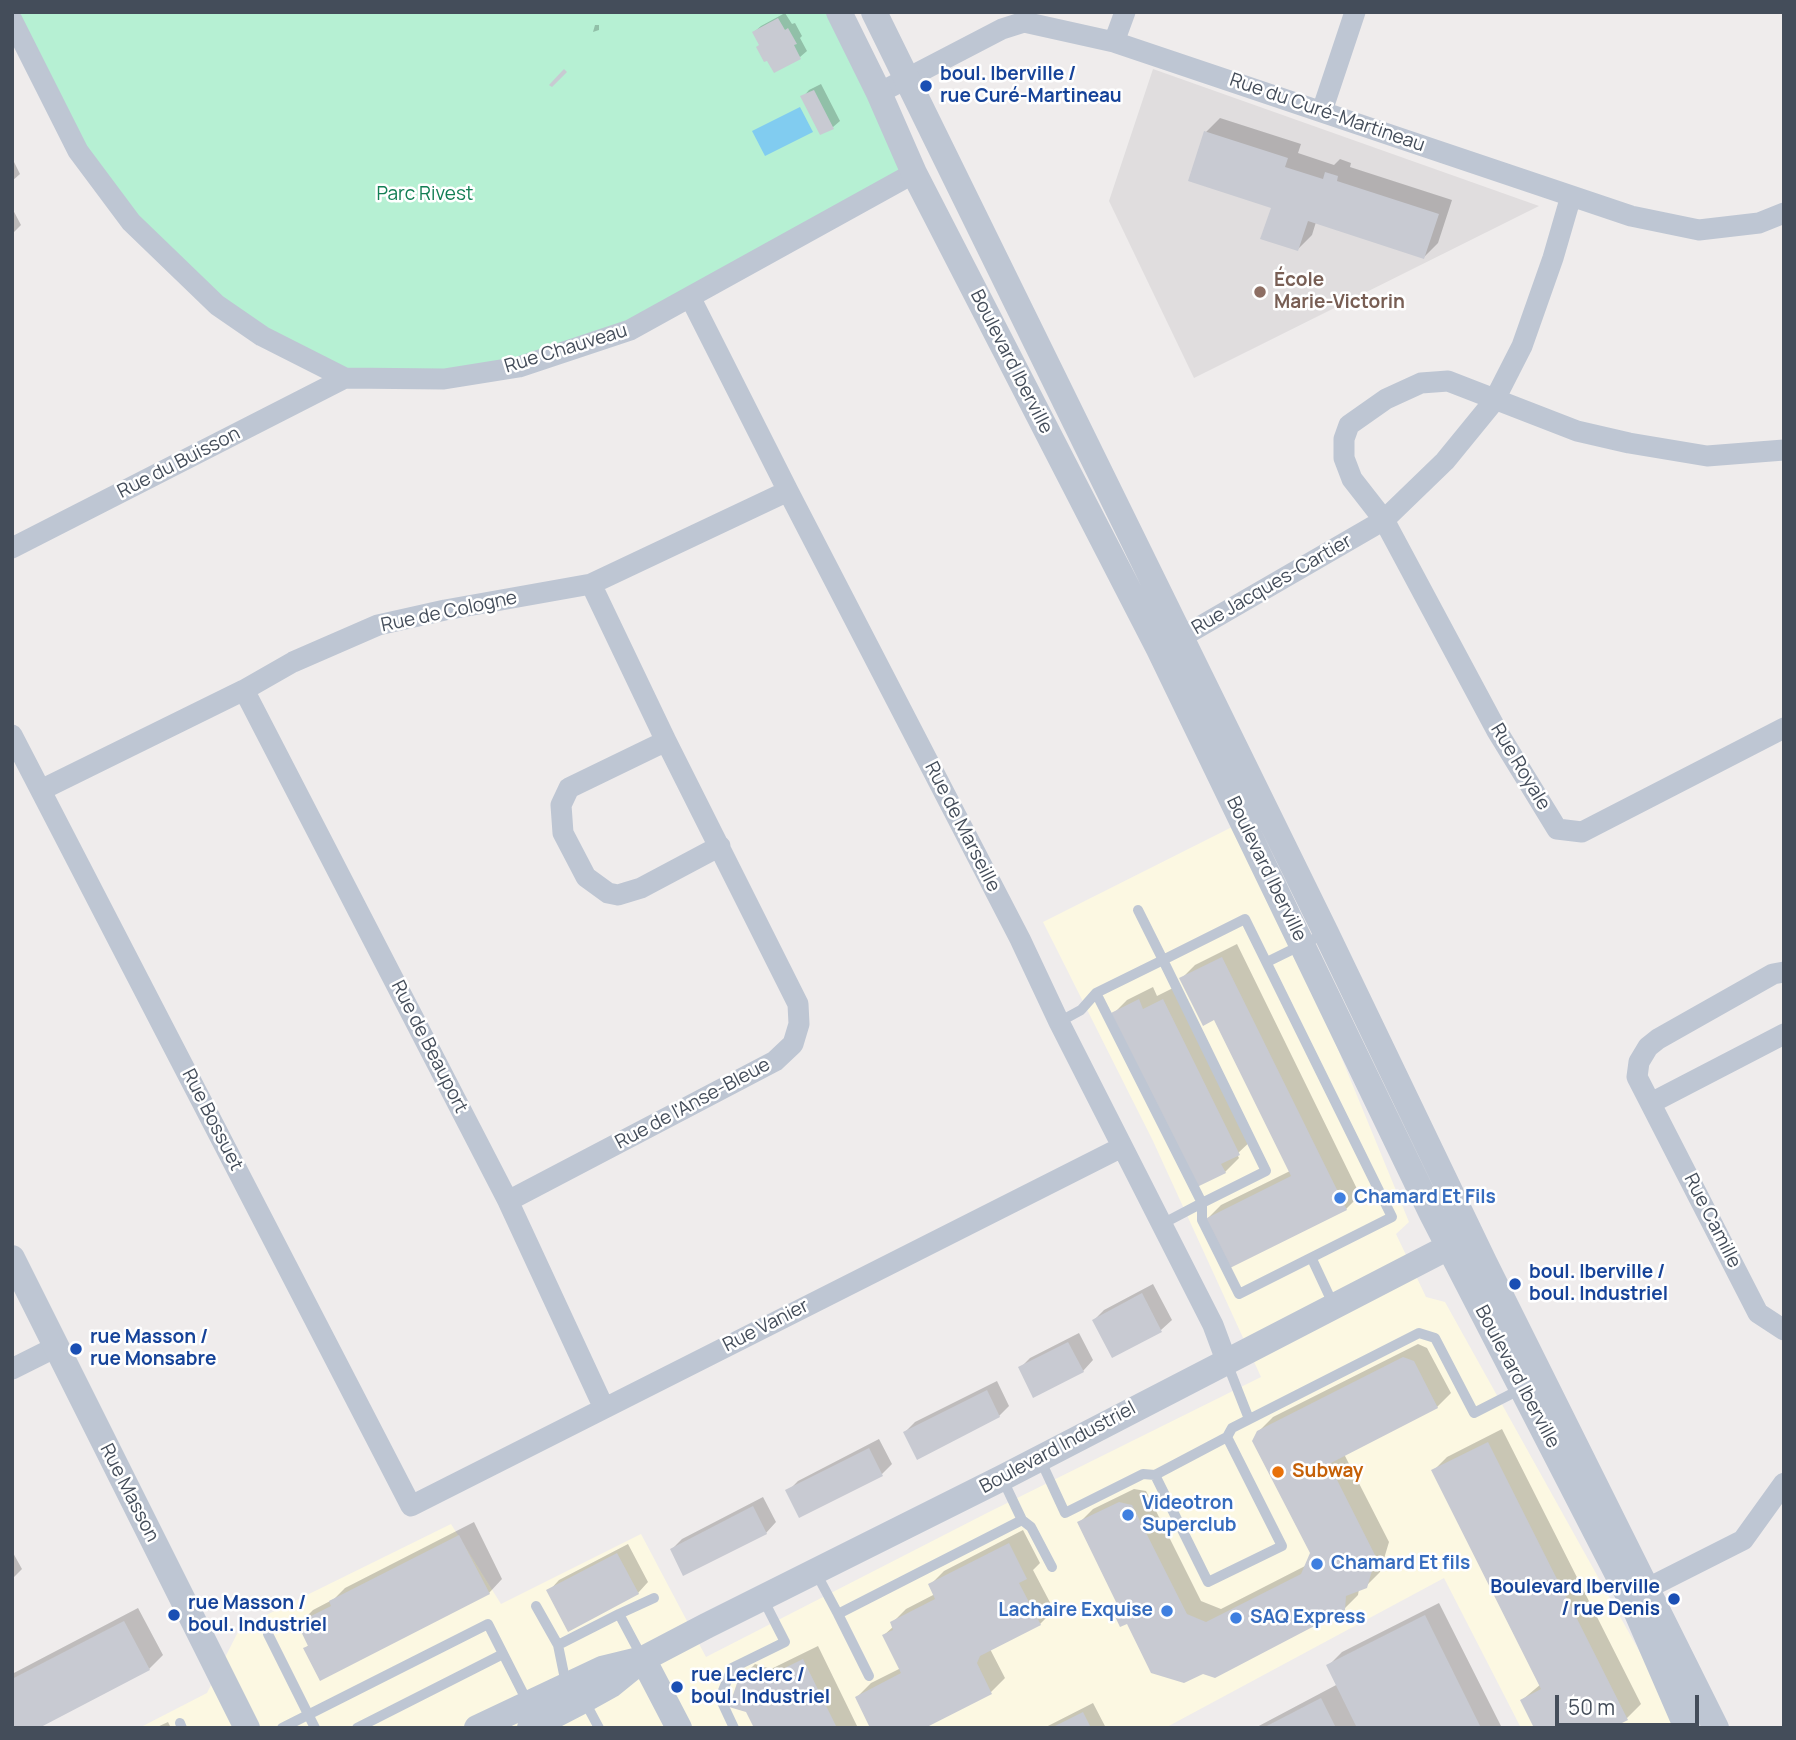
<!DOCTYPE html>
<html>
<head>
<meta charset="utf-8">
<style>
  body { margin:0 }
  #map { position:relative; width:1796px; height:1740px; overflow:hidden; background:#efecec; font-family:Manrope,sans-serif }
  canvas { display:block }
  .frame { position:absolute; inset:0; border:14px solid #444d5a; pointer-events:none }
  .scale { position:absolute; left:1555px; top:1695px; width:144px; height:32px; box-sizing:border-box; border:4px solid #444d5a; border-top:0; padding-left:9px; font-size:21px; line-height:24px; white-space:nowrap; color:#444d5a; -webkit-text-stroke:5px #fff; paint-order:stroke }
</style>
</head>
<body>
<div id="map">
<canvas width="1796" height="1740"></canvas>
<div class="frame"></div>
<div class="scale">50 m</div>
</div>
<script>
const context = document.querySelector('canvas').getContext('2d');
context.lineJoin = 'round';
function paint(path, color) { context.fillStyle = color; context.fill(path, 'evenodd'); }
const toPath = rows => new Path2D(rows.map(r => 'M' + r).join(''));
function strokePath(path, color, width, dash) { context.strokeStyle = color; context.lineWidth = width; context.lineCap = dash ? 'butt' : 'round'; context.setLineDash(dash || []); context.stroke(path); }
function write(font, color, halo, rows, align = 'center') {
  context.font = font + ' Manrope,sans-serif'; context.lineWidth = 5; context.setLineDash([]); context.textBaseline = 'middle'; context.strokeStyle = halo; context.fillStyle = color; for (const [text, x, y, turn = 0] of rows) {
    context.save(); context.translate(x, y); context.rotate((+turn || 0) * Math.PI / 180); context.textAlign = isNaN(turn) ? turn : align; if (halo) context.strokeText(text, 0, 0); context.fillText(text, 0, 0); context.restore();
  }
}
const commercial = toPath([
  [1244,821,1409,1222,1396,1234,1426,1297,1445,1302,1682,1728,1521,1728,1444,1578,1165,1728,139,1728,207,1693,240,1628,451,1524,501,1604,641,1534,706,1657,987,1513,1261,1377,1153,1141,1043,922]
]);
const education = toPath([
  [1153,69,1539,206,1194,378,1109,201]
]);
const green = toPath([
  [12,12,839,12,914,173,630,330,519,368,377,380,314,362,221,307,79,155]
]);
const water = toPath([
  [800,107,813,132,765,156,752,131]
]);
const shadow = toPath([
  [785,13,792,24,795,23,802,36,800,38,807,51,800,57,761,45,754,32,761,26],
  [595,25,599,25,599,30,593,32],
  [821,84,840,121,833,127,821,133,803,97,809,90],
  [1220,118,1301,144,1298,153,1334,165,1340,159,1351,163,1350,167,1452,200,1438,243,1424,257,1316,222,1312,235,1298,249,1273,207,1206,132],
  [12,158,20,174,12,181],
  [12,208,21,225,12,234],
  [1237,944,1360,1195,1346,1209,1207,1219,1221,1205,1290,1171,1215,1018,1181,979,1195,965],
  [1177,986,1253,1139,1237,1154,1239,1158,1225,1172,1113,1014,1127,1000,1153,987,1157,996],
  [1153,1284,1172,1320,1161,1330,1113,1356,1094,1320,1104,1310],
  [1079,1333,1093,1360,1083,1371,1020,1368,1030,1358],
  [1418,1344,1427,1348,1451,1393,1437,1407,1344,1454,1389,1542,1380,1572,1366,1586,1359,1589,1358,1595,1344,1609,1215,1676,1118,1602,1079,1523,1093,1509,1134,1489,1146,1491,1201,1601,1221,1609,1307,1565,1312,1553,1258,1432,1273,1417],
  [997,1381,1009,1406,999,1416,905,1432,915,1422],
  [1502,1429,1641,1704,1627,1718,1608,1728,1522,1700,1541,1684,1433,1471,1447,1457],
  [879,1439,892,1464,882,1474,788,1491,798,1481],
  [763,1497,776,1522,766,1533,672,1549,682,1539],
  [474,1522,502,1579,489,1593,305,1648,309,1645,299,1624,313,1610,334,1599,345,1588],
  [1023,1530,1040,1563,1033,1570,1054,1610,1040,1624,990,1649,1005,1678,991,1692,921,1728,857,1697,871,1683,901,1668,884,1635,894,1626,892,1623,906,1609,935,1594,930,1585,944,1571],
  [628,1544,648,1582,638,1593,549,1591,559,1580],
  [12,1551,22,1569,12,1579],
  [1439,1603,1502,1728,1255,1728,1338,1684,1328,1666,1342,1652],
  [138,1608,163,1655,149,1669,12,1728,12,1674],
  [818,1646,858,1728,756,1728,748,1711,732,1706,741,1678,755,1664,771,1669],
  [1093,1703,1106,1728,1044,1728],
  [168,1722,171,1728,155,1728]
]);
const building = toPath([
  [778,18,785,30,788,28,797,44,794,45,801,59,774,73,767,61,764,62,756,47,759,45,752,32],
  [564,69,567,72,552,87,549,85],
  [814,90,834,129,820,135,800,96],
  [1204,131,1288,158,1285,167,1323,179,1325,172,1338,176,1337,181,1439,214,1424,259,1308,221,1298,251,1260,239,1271,208,1188,181],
  [1222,957,1347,1210,1230,1268,1205,1219,1291,1176,1214,1020,1203,1026,1179,978],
  [1139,999,1143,1009,1163,999,1240,1155,1221,1164,1226,1173,1197,1187,1111,1013],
  [1142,1293,1162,1332,1112,1358,1092,1320],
  [1068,1342,1084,1372,1033,1398,1018,1367],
  [1403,1357,1414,1361,1438,1408,1329,1464,1376,1557,1367,1588,1346,1596,1345,1610,1215,1678,1203,1674,1184,1683,1151,1673,1127,1624,1120,1627,1111,1608,1116,1602,1077,1522,1119,1502,1132,1505,1187,1614,1206,1622,1301,1574,1310,1553,1252,1441,1257,1431],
  [987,1390,1000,1417,917,1460,903,1432],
  [1488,1442,1628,1720,1612,1728,1534,1728,1520,1700,1541,1689,1431,1470],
  [869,1448,883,1476,799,1518,785,1490],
  [753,1506,767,1534,683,1576,670,1549],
  [459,1535,490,1594,320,1681,303,1648,308,1646,297,1623,331,1606,329,1601],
  [1009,1543,1027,1579,1019,1583,1041,1625,980,1656,977,1663,992,1694,925,1728,870,1728,855,1697,901,1673,882,1635,893,1630,890,1622,935,1599,928,1584],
  [617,1553,639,1594,568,1632,546,1590],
  [1425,1615,1481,1728,1357,1728,1326,1665],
  [124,1621,150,1670,39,1728,12,1728,12,1679],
  [803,1659,837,1728,754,1728,746,1712,729,1707,739,1677,756,1682],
  [1321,1698,1336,1728,1263,1728],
  [1083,1712,1091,1728,1051,1728]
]);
const service = toPath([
  [1267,962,1326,933],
  [1096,993,1202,1203,1162,1224],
  [1059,1022,1081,1010,1096,993,1163,960,1245,919,1392,1217,1239,1294,1202,1220,1202,1203,1266,1171,1163,960,1138,910],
  [1312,1259,1334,1306],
  [1227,1363,1249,1419],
  [1040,1459,1065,1513,1143,1474,1155,1475,1227,1437,1232,1428,1419,1333,1435,1338,1474,1413,1521,1389],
  [1155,1475,1208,1582,1282,1546,1227,1437],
  [1002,1478,1022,1520,1031,1527,1052,1567],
  [815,1571,838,1614,1022,1520],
  [536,1606,558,1645,566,1684],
  [619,1614,654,1598],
  [838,1614,869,1676],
  [268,1634,315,1728],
  [558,1645,619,1614,643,1659],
  [584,1700,599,1728],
  [180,1723,182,1728],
  [282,1728,488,1624,528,1703],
  [357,1728,503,1654],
  [734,1728,720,1698,732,1668,785,1642,762,1597]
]);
const minor = toPath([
  [12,20,78,151,131,222,217,305,262,336,345,378,444,379,519,367,630,330,914,173],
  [1114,42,1125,12],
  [879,93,1002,29,1024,22,1114,42,1631,216,1699,230,1759,223,1784,213],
  [1322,111,1355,12],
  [690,297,788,491,1020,939,1059,1022,1213,1325,1226,1360],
  [1784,450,1707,456,1629,443,1577,431,1448,381,1421,383,1386,399,1349,425,1344,439,1344,458,1352,479,1384,520,1497,731,1557,829,1582,832,1784,728],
  [12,548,345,378],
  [1168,645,1384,520,1445,461,1494,401,1522,346,1553,258,1571,196],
  [244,690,508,1201,604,1408],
  [12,735,411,1506,1122,1147],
  [666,741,569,788,561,805,563,833,586,877,608,893,618,895,641,888,720,846],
  [41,790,244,690,293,662,378,625,445,610,591,584,788,491],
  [1784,972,1773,974,1658,1039,1648,1047,1639,1062,1637,1077,1758,1313,1784,1330],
  [1651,1103,1784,1034],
  [508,1201,775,1061,793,1044,799,1024,798,1004,666,741,591,584],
  [12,1369,56,1347],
  [1648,1588,1743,1540,1784,1483]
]);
const tertiary = toPath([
  [839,12,879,93,914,173,1159,649,1432,1214,1634,1606,1687,1728],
  [874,12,1326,933,1484,1262,1716,1728],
  [12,1258,247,1728],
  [643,1659,679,1728],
  [477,1728,602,1669,635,1661],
  [530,1728,584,1700,611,1685,643,1659,706,1626,1002,1478,1466,1238]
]);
const markers = [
  [926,86,7,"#1a4fb4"],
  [1260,292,7,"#8d6e63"],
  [1340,1198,7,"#3f7fe0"],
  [1515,1284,7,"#1a4fb4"],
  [76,1349,7,"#1a4fb4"],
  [1278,1472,7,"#e8710a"],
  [1128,1515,7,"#3f7fe0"],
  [1317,1564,7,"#3f7fe0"],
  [1674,1599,7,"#1a4fb4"],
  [1167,1611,7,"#3f7fe0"],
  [174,1615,7,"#1a4fb4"],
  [1236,1618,7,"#3f7fe0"],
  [677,1687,7,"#1a4fb4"]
];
const transitNames = [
  ["boul. Iberville /",940,75],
  ["rue Curé-Martineau",940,97],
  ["boul. Iberville /",1529,1273],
  ["boul. Industriel",1529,1295],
  ["rue Masson /",90,1338],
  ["rue Monsabre",90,1360],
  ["Boulevard Iberville",1660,1588,"right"],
  ["/ rue Denis",1660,1610,"right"],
  ["rue Masson /",188,1604],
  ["boul. Industriel",188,1626],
  ["rue Leclerc /",691,1676],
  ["boul. Industriel",691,1698]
];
const streetNames = [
  ["Rue du Curé-Martineau",1327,113,19],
  ["Rue Chauveau",566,349,-17],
  ["Boulevard Iberville",1011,362,63],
  ["Rue du Buisson",179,463,-27],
  ["Rue Jacques-Cartier",1272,585,-30],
  ["Rue de Cologne",449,612,-12],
  ["Rue Royale",1520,767,59],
  ["Rue de Marseille",962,827,63],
  ["Boulevard Iberville",1266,869,64],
  ["Rue de Beauport",429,1047,63],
  ["Rue de l'Anse-Bleue",693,1104,-28],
  ["Rue Bossuet",212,1120,63],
  ["Rue Camille",1712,1221,63],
  ["Rue Vanier",766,1326,-27],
  ["Boulevard Iberville",1517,1377,62],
  ["Boulevard Industriel",1058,1448,-28],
  ["Rue Masson",129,1493,63]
];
const parkNames = [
  ["Parc Rivest",425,195]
];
const educationNames = [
  ["École",1274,281],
  ["Marie-Victorin",1274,303]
];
const shopNames = [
  ["Chamard Et Fils",1354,1198],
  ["Videotron",1142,1504],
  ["Superclub",1142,1526],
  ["Chamard Et fils",1331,1564],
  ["Lachaire Exquise",1153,1611,"right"],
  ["SAQ Express",1250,1618]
];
const foodNames = [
  ["Subway",1292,1472]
];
paint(commercial, '#fcf8e2');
paint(education, '#e0ddde');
paint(green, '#b6f0d3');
paint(water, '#81ccf0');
paint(shadow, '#0003');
paint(building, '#c8cad2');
strokePath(service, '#bec6d3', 10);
strokePath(minor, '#bec6d3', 21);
strokePath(tertiary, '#bec6d3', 26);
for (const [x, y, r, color] of markers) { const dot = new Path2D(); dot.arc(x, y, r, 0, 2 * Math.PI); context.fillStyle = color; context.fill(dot); strokePath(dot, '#fff', 2.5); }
write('bold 19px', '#164399', '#fff', transitNames, 'left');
write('19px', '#444d5a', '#fff', streetNames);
write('19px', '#127e54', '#fff', parkNames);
write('bold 19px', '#785e54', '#fff', educationNames, 'left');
write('bold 19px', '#366cbe', '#fff', shopNames, 'left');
write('bold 19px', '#c56008', '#fff', foodNames, 'left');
</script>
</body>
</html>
